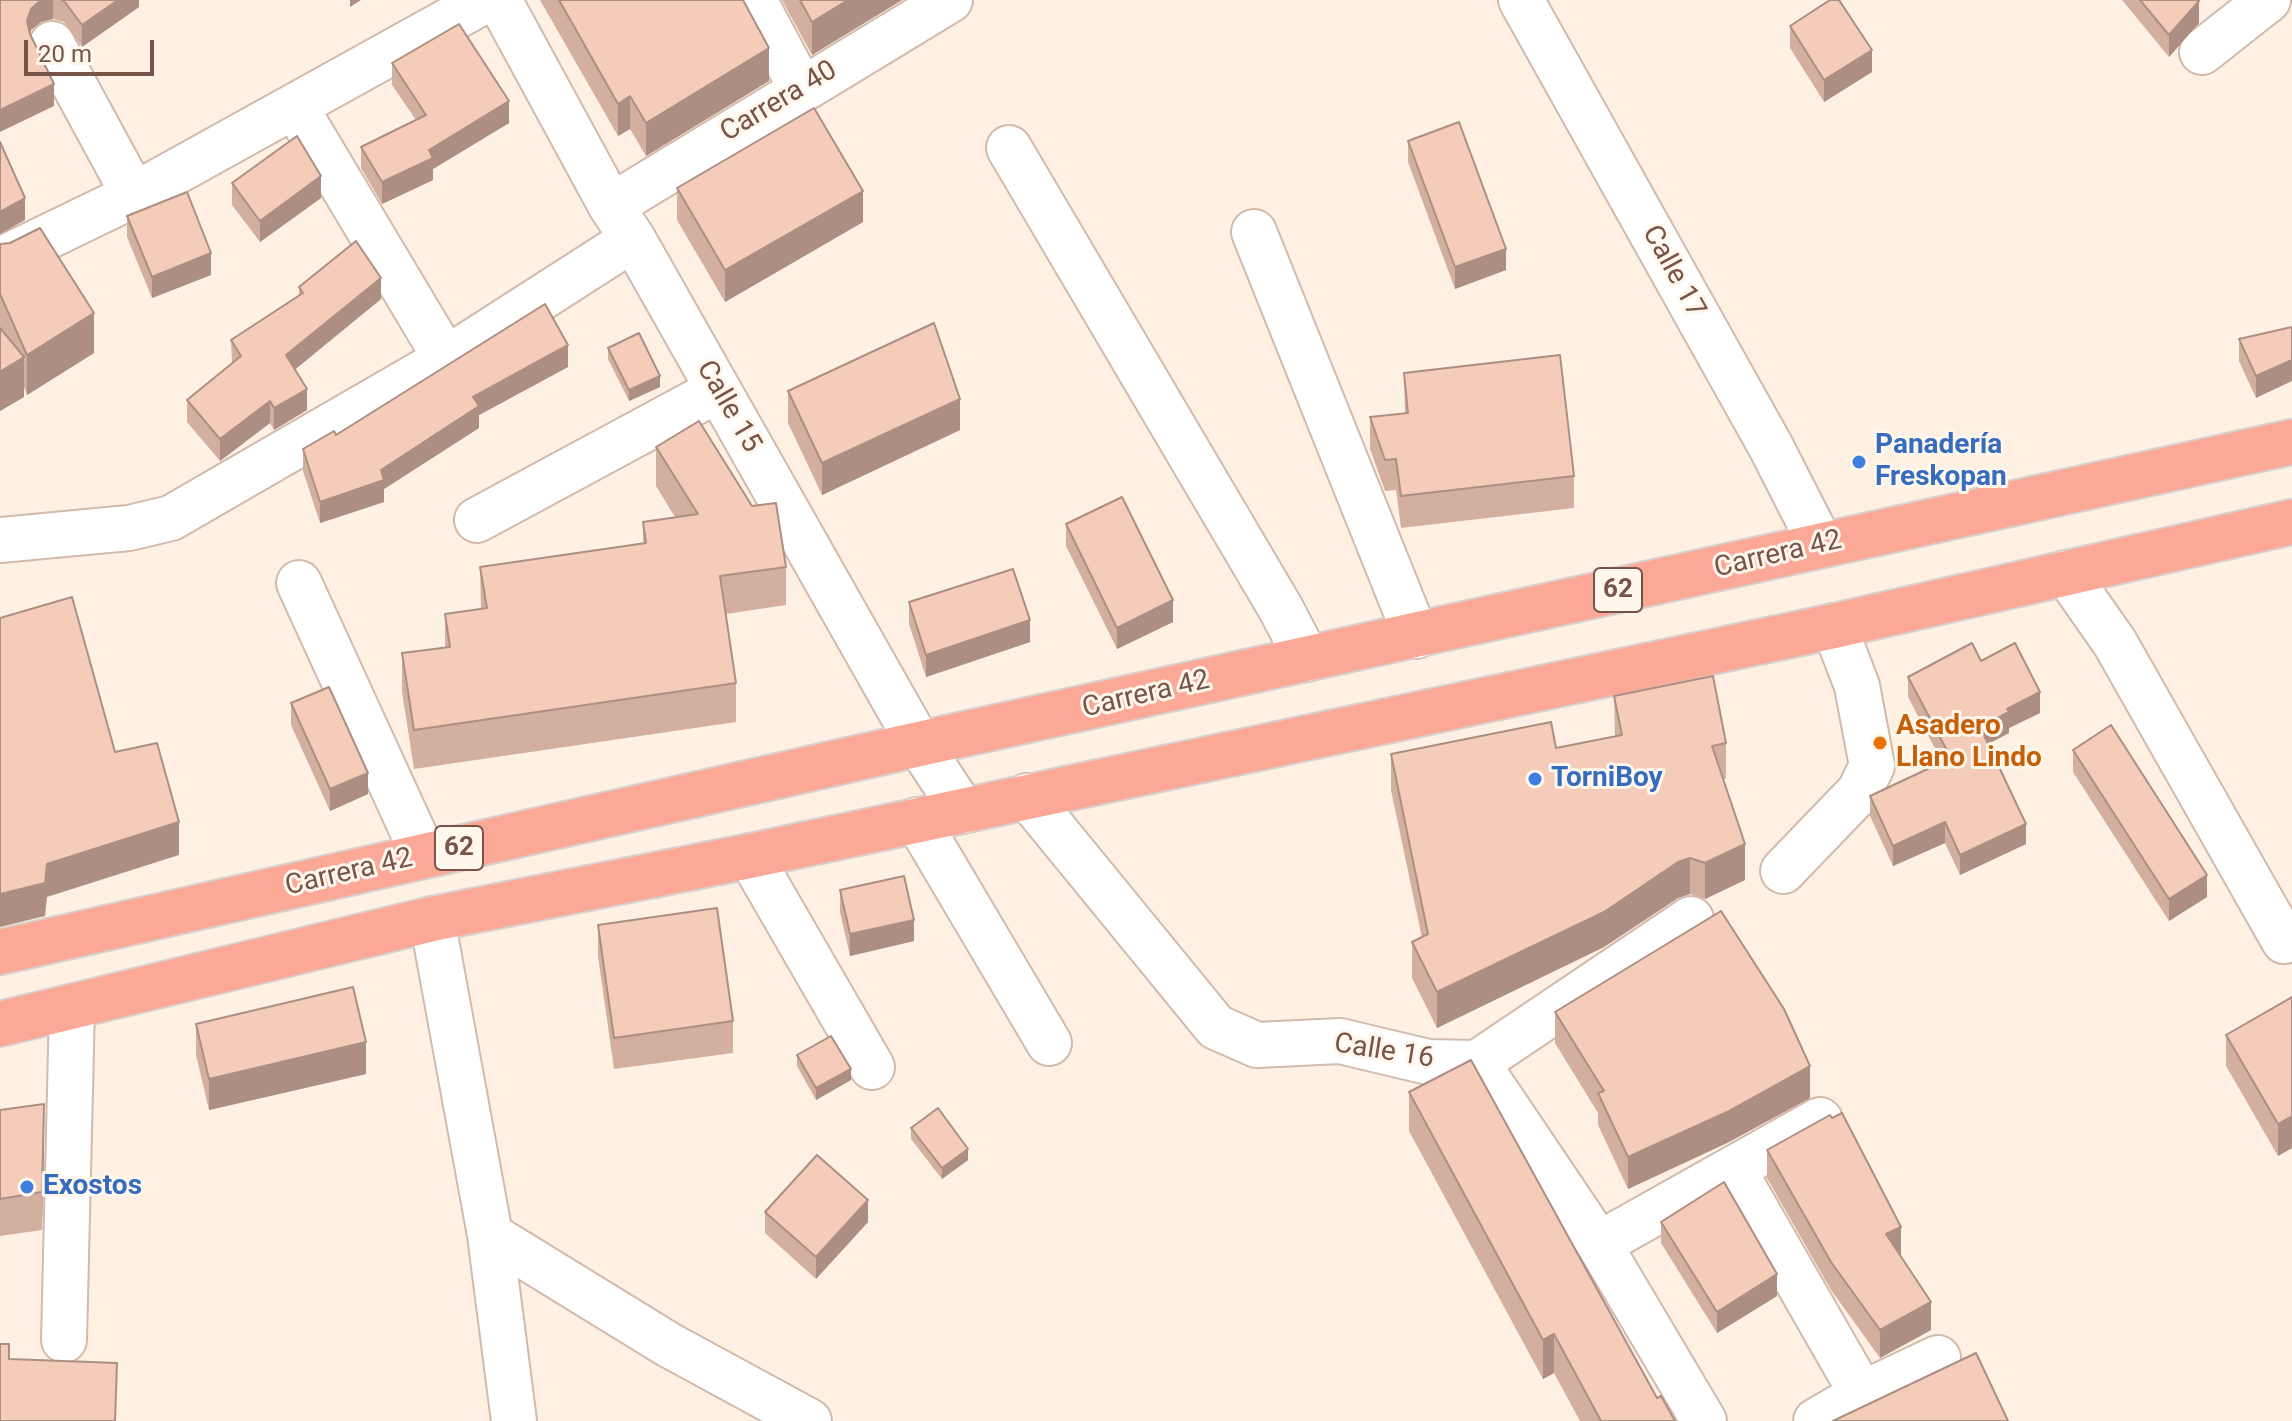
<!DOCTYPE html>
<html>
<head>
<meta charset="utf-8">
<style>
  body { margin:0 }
  #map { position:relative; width:2292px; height:1421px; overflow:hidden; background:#fef1e4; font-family:Roboto,sans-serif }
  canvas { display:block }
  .scale { position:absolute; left:24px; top:40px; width:130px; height:36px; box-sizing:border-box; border:4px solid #785448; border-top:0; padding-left:10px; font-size:24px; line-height:28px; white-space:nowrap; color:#785448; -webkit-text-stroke:6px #fff6ec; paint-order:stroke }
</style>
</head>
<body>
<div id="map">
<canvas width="2292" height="1421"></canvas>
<div class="scale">20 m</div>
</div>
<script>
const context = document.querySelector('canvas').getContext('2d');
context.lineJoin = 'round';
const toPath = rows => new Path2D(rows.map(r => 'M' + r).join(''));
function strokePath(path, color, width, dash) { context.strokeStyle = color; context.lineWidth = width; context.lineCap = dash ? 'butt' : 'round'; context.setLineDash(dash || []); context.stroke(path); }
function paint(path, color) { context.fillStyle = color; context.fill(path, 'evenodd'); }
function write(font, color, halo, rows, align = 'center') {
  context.font = font + ' Roboto,sans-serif'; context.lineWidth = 6; context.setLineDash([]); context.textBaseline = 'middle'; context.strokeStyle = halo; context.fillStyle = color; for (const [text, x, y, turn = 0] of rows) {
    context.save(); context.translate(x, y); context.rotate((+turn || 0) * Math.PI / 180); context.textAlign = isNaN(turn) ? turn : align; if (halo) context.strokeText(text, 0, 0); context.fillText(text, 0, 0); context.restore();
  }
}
const minor = toPath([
  [499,0,611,206,633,239,919,744,963,811],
  [754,0,801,88],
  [1521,0,1771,447,1821,545],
  [52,44,134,195],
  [2202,52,2268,0],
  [296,108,446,359],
  [1009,148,1281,609,1307,659],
  [611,206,950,0],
  [1254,232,1416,636],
  [0,260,134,195,486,0],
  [477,520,718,390],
  [0,540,129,528,171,518,446,359,633,239],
  [2066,573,2115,643,2284,941],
  [299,583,424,856],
  [1027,796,1216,1027,1257,1045,1340,1041,1428,1062,1477,1063],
  [917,820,1049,1043],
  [750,856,872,1067],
  [1783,871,1859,792,1872,766,1857,686,1834,626],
  [432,919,490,1235,514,1421],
  [1477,1063,1599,1244,1704,1421],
  [1477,1063,1691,919],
  [1733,1169,1862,1394],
  [490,1235,669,1345,809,1421],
  [1599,1244,1820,1120],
  [64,1340,72,1007],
  [1816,1421,1862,1394,1938,1358]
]);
const highway = toPath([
  [0,952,919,744,2292,442],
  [0,1024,432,919,750,856,1834,626,2292,522]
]);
const wall = toPath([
  [0,0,139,0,139,7,82,47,64,22,53,19,41,22,31,30,30,34,54,106],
  [540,0,743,0,769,81,646,156,630,129,618,136],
  [782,0,902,0,812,55],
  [2122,0,2197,0,2199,23,2169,57],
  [1790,26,1872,72,1824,102,1790,48],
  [392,63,509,123,433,169,433,180,382,204,361,168,361,147,416,120,392,85],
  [1408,141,1506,270,1455,289,1408,162],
  [232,183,321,198,260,242,232,205],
  [677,188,863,222,725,302,677,220],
  [127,216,211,275,152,298,127,237],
  [0,244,94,353,27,395,24,387,24,397,0,411],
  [299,287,381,299,295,369,307,410,274,430,270,423,220,461,187,422,187,400,232,363,231,340,299,296],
  [2292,327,2256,398,2239,361,2239,339],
  [608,348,660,387,629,401,608,359],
  [568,367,479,415,479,428,384,489,384,502,320,523,303,471,303,449,336,435],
  [1404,373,1574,476,1574,508,1401,528,1396,490,1385,491,1370,449,1370,417,1405,413],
  [788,391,960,430,822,495,788,423],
  [656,447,786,567,786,605,726,614,736,683,736,722,414,769,402,692,402,653,445,647,445,614,481,609,480,567,643,543,643,522,675,517,656,486],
  [1066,524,1173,622,1117,649,1066,546],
  [909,602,1030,642,926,677,909,624],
  [1981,661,2040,713,2009,728,2009,733,1988,744,2026,844,1960,875,1945,843,1893,866,1870,816,1870,796,1942,762,1908,697,1908,677],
  [1614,696,1726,743,1726,779,1723,779,1745,880,1705,899,1690,894,1678,898,1604,947,1437,1028,1412,978,1412,942,1422,938,1391,790,1391,754,1556,748,1615,737],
  [291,703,368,794,330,811,291,725],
  [2073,750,2207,897,2169,921,2073,772],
  [840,890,914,941,850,956,840,912],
  [598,925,733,1021,733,1053,614,1069,598,956],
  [2292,997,2292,1148,2278,1156,2226,1066,2226,1035],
  [1555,1012,1810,1098,1727,1143,1628,1189,1598,1125,1598,1113,1555,1043],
  [196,1024,366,1074,209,1110,196,1055],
  [797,1055,851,1080,816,1100,797,1066],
  [1409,1092,1657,1398,1675,1421,1580,1421,1554,1373,1543,1379,1409,1131],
  [0,1110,44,1141,42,1230,0,1236],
  [911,1128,968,1160,942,1179,911,1139],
  [1767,1150,1901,1255,1900,1255,1931,1330,1880,1358,1831,1290,1767,1178],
  [765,1212,868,1222,816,1279,765,1233],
  [1661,1222,1777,1296,1717,1333,1661,1243]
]);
const shadedWall = toPath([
  [41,0,53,0,53,19,41,22,31,30,27,43,27,21,31,9],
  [118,0,139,0,139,7,82,47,82,25],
  [350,0,361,0,350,7],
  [848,0,902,0,812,55,812,22],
  [2199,1,2199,23,2169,57,2169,35],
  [769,48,769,81,646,156,646,123],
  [1872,50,1872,72,1824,102,1824,80],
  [54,84,54,106,0,132,0,110],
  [630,96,630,129,618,136,618,104],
  [509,101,509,123,433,169,433,180,382,204,382,182,429,150],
  [321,176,321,198,260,242,260,221],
  [863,191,863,222,725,302,725,270],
  [25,198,25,220,0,234,0,212],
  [1506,249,1506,270,1455,289,1455,267],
  [211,253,211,275,152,298,152,277],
  [381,278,381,299,286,377,286,355],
  [94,313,94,353,27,395,27,355],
  [568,345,568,367,479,415,479,428,384,489,384,502,320,523,320,502,381,470,473,397],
  [24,357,24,397,0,411,0,372],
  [2292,360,2292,381,2256,398,2256,376],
  [660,376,660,387,629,401,629,390],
  [307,389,307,410,274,430,274,408],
  [960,399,960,430,822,495,822,463],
  [270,401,270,423,220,461,220,439],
  [1173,600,1173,622,1117,649,1117,628],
  [1030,620,1030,642,926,677,926,655],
  [2040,692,2040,713,2009,728,2009,733,1980,748,1980,727,2007,709],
  [368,773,368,794,330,811,330,789],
  [179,822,179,855,47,897,45,916,0,927,0,894,47,864],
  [1945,822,1945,843,1893,866,1893,846],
  [2026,824,2026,844,1960,875,1960,855],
  [1745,844,1745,880,1705,899,1705,863],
  [1690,858,1690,894,1678,898,1604,947,1437,1028,1437,992,1678,862],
  [2207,875,2207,897,2169,921,2169,899],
  [914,920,914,941,850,956,850,934],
  [366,1042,366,1074,209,1110,209,1079],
  [1810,1066,1810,1098,1727,1143,1628,1189,1628,1157],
  [851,1069,851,1080,816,1100,816,1088],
  [44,1104,44,1141,42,1230,42,1192],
  [2292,1116,2292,1148,2278,1156,2278,1124],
  [968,1149,968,1160,942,1179,942,1168],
  [868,1200,868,1222,816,1279,816,1257],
  [1901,1227,1901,1255,1886,1263,1886,1234],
  [1777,1274,1777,1296,1717,1333,1717,1312],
  [1931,1302,1931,1330,1880,1358,1880,1330],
  [1554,1334,1554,1373,1543,1379,1543,1340]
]);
const building = toPath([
  [0,0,41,0,31,9,27,21,30,34,54,84,0,110,0,0],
  [62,0,118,0,82,25,64,1,62,0],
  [559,0,743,0,769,48,646,123,630,96,618,104,559,0],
  [800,0,848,0,812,22,800,0],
  [1830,0,1839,0,1872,50,1824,80,1790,26,1830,0],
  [2140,0,2197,0,2199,1,2169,35,2140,0],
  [459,24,509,101,429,150,433,158,382,182,361,147,426,115,392,63,459,24],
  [814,108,863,191,725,270,677,188,814,108],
  [1459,122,1506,249,1455,267,1408,141,1459,122],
  [297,136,321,176,260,221,232,183,297,136],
  [0,142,25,198,0,212,0,142],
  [187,192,211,253,152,277,127,216,187,192],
  [40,228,94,313,27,355,0,294,0,244,10,243,40,228],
  [356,241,381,278,286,355,307,389,274,408,270,401,220,439,187,400,241,356,231,340,303,293,299,287,356,241],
  [545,304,568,345,473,397,479,406,381,470,384,480,320,502,303,449,334,431,336,435,545,304],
  [934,323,960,399,822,463,788,391,934,323],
  [2292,327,2292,360,2256,376,2239,339,2292,327],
  [0,328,24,357,0,372,0,328],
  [639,333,660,376,629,390,608,348,639,333],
  [1560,355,1574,476,1401,496,1396,459,1385,460,1370,417,1408,413,1404,373,1560,355],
  [699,421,752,506,776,503,786,567,720,576,736,683,414,730,402,653,450,647,445,614,487,608,480,567,646,543,643,522,698,514,656,447,699,421],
  [1122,497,1173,600,1117,628,1066,524,1122,497],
  [1013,569,1030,620,926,655,909,602,1013,569],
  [72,597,115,752,157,743,179,822,47,864,45,883,0,894,0,618,72,597],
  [1972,643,1981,661,2015,643,2040,692,2007,709,2009,712,1980,727,2026,824,1960,855,1945,822,1893,846,1870,796,1951,758,1908,677,1972,643],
  [1713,676,1726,743,1712,746,1745,844,1705,863,1690,858,1678,862,1604,912,1437,992,1412,942,1428,934,1391,754,1551,722,1556,748,1622,735,1614,696,1713,676],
  [329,687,368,773,330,789,291,703,329,687],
  [2111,725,2207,875,2169,899,2073,750,2111,725],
  [904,876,914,920,850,934,840,890,904,876],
  [717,908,733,1021,614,1038,598,925,717,908],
  [1721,911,1784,1009,1810,1066,1727,1112,1628,1157,1598,1093,1604,1091,1555,1012,1721,911],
  [353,987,366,1042,209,1079,196,1024,353,987],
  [2292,997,2292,1116,2278,1124,2226,1035,2292,997],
  [831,1036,851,1069,816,1088,797,1055,831,1036],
  [1471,1060,1657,1398,1661,1396,1675,1421,1601,1421,1554,1334,1543,1340,1409,1092,1471,1060],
  [44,1104,42,1192,0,1199,0,1110,44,1104],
  [938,1108,968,1149,942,1168,911,1128,938,1108],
  [1842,1113,1901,1227,1886,1234,1931,1302,1880,1330,1831,1262,1767,1150,1830,1115,1832,1118,1842,1113],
  [817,1155,868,1200,816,1257,765,1212,817,1155],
  [1724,1182,1777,1274,1717,1312,1661,1222,1724,1182],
  [0,1344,9,1344,9,1359,117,1363,115,1421,0,1421,0,1344],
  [1976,1353,2008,1421,1833,1421,1976,1353]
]);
const markers = [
  [1859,462,8,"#3f7fe0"],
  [1880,743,8,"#e8710a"],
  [1535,779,8,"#3f7fe0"],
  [27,1187,8,"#3f7fe0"]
];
const shields = [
  [1618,590,48],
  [459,848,48]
];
const shieldNames = [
  ["62",1618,590],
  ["62",459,848]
];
const streetNames = [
  ["Carrera 40",779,102,-31],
  ["Calle 17",1673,272,61],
  ["Calle 15",728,407,60],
  ["Carrera 42",1778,555,-13],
  ["Carrera 42",1146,695,-13],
  ["Carrera 42",349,873,-13],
  ["Calle 16",1384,1052,9]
];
const shopNames = [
  ["Panadería",1875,446],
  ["Freskopan",1875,478],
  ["TorniBoy",1551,779],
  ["Exostos",43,1187]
];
const foodNames = [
  ["Asadero",1896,727],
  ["Llano Lindo",1896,759]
];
strokePath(minor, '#d2baac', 48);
strokePath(highway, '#d9cfcc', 48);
strokePath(minor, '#fff', 44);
strokePath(highway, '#fca897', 44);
paint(wall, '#d3afa0');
paint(shadedWall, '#ac8f82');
paint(building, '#f5ccba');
strokePath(building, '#ac8f82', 2);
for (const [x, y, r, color] of markers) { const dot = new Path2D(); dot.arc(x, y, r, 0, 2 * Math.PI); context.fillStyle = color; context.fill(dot); strokePath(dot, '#fff6ec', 3); }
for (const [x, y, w] of shields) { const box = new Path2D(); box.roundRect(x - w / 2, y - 22, w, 44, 6); context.fillStyle = '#fff6ec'; context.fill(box); strokePath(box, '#785448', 2); }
write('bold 26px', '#785448', null, shieldNames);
write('28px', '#785448', '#fff6ec', streetNames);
write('bold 28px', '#366cbe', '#fff6ec', shopNames, 'left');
write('bold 28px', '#c56008', '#fff6ec', foodNames, 'left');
</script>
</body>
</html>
